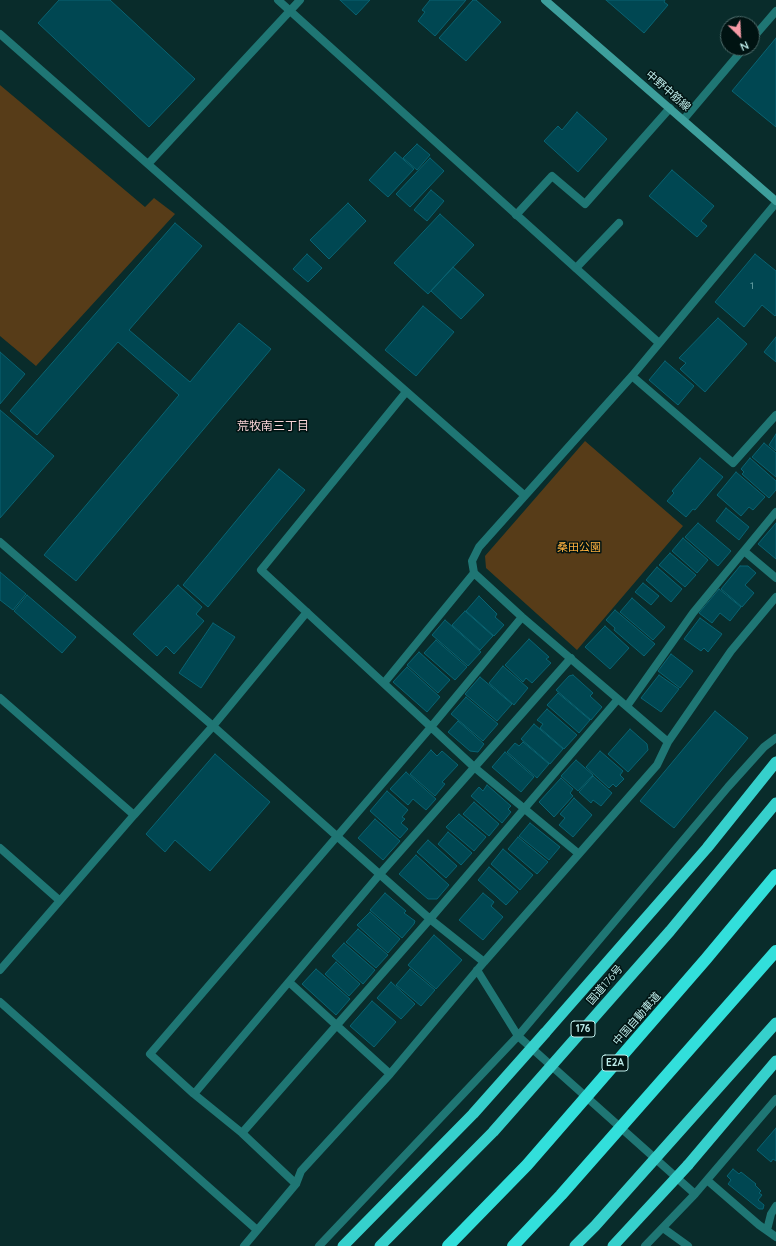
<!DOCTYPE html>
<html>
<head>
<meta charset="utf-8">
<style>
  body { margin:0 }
  #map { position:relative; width:776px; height:1246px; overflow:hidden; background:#092c2b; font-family:Quicksand,sans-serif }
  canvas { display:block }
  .north { position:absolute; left:720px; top:16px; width:40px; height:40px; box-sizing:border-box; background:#001312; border:1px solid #4c6a69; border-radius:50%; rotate:156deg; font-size:11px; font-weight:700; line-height:16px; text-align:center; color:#beedeb }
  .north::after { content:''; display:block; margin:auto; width:14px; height:18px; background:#f49aa5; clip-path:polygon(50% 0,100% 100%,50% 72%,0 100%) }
</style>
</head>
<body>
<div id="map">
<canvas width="776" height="1246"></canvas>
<div class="north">N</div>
</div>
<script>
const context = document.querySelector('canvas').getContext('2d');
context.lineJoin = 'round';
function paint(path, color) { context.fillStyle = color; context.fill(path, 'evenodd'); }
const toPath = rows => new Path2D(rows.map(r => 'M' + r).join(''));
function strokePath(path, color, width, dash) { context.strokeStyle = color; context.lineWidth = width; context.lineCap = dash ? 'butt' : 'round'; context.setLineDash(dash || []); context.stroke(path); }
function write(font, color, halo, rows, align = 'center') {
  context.font = font + ' Quicksand,"Noto Sans JP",sans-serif'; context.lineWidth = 3; context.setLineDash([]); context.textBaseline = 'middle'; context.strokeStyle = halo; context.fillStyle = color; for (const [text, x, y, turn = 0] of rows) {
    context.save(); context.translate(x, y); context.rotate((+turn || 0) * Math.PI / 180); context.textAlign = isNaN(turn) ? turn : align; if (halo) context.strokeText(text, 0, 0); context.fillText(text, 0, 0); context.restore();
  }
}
const green = toPath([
  [0,85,145,207,154,198,175,214,36,366,0,336],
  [585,441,683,526,577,650,486,568,485,556]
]);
const building = toPath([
  [59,0,110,0,195,79,149,127,38,23,59,0],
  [340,0,370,0,356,15,340,0],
  [430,0,466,0,435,36,418,21,425,12,422,10,430,0],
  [473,0,476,0,501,22,466,61,439,38,473,0],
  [606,0,665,0,664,2,668,5,644,33,606,0],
  [776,38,776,127,732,91,776,38],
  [577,112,607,139,578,172,544,141,558,126,562,130,577,112],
  [417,144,430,155,417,170,403,158,417,144],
  [395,152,414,169,388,197,369,180,395,152],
  [430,158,444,171,410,207,396,194,430,158],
  [672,170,714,206,701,221,707,226,697,237,649,196,672,170],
  [431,190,444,201,427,221,414,210,431,190],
  [348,203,366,221,329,259,310,240,348,203],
  [440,214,474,245,428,294,394,263,440,214],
  [175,223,202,246,129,330,190,382,239,323,271,349,76,581,44,555,179,395,118,342,37,435,10,411,175,223],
  [307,254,322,268,308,282,293,269,307,254],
  [755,254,776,271,776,315,775,316,762,305,744,327,715,302,755,254],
  [453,267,484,295,461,319,431,291,453,267],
  [423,306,454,332,416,376,385,350,423,306],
  [718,318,747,344,705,392,680,369,686,363,679,358,718,318],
  [776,337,776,362,764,352,776,337],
  [0,352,25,374,0,404,0,352],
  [665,361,694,386,678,405,649,380,665,361],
  [0,410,54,456,0,518,0,410],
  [776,434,776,451,769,445,776,434],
  [764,443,776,453,776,477,752,457,764,443],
  [700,458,723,477,695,510,693,509,686,517,667,501,674,493,672,491,700,458],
  [750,458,776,481,776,490,769,498,742,474,744,472,741,469,750,458],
  [279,469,305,490,208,607,183,585,279,469],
  [736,472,765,497,753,510,749,507,741,516,717,495,736,472],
  [726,508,749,527,739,540,716,521,726,508],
  [698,523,731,551,718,566,685,537,698,523],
  [776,523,776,559,758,544,776,523],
  [683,538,708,560,697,573,672,551,683,538],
  [670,553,696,575,685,587,659,565,670,553],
  [740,566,748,566,756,573,745,585,754,593,742,607,721,589,740,566],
  [657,567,682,589,671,602,646,580,657,567],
  [0,572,26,594,13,610,0,600,0,572],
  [643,583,659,596,651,605,635,592,643,583],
  [178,585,202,607,196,614,204,621,174,654,166,646,157,656,133,634,178,585],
  [719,589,741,607,730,621,720,613,712,623,699,613,719,589],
  [27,595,76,637,62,653,14,611,27,595],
  [479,596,497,614,495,617,504,625,494,636,466,611,479,596],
  [632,598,665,627,653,640,620,612,632,598],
  [615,610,655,644,644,656,614,630,615,628,606,620,615,610],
  [465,611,493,636,480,650,452,625,465,611],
  [700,618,722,634,708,652,704,648,701,651,684,639,700,618],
  [445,620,481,652,468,666,432,635,445,620],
  [213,623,235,637,201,688,179,673,213,623],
  [605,626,629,648,610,669,585,647,605,626],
  [529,639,549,657,546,659,551,663,532,683,526,678,523,682,505,665,529,639],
  [436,640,467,667,455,680,424,653,436,640],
  [419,652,450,680,438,693,407,665,419,652],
  [671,654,693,671,680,688,658,671,671,654],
  [503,666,528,688,514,705,489,683,503,666],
  [407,667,440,697,427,712,393,682,407,667],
  [573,675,593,693,590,696,602,707,591,720,556,690,569,676,573,675],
  [659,675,679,689,661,712,641,698,659,675],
  [480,677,512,704,497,721,465,694,480,677],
  [558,693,590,720,579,733,547,705,558,693],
  [466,697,498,724,483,741,451,714,466,697],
  [547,709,577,735,564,749,540,728,543,724,537,720,547,709],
  [715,711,748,738,674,828,640,801,715,711],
  [458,721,484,744,478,752,470,751,448,732,458,721],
  [534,724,563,749,550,764,521,739,534,724],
  [630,729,647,744,648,750,628,772,608,754,630,729],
  [523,742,549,764,537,778,507,752,515,743,519,746,523,742],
  [431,750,437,756,442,751,458,765,442,782,445,784,435,796,410,774,431,750],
  [600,751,623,771,620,775,624,779,616,787,613,784,609,788,586,767,600,751],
  [505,752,534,777,521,792,492,767,505,752],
  [215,754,270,802,210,871,175,840,165,852,146,834,215,754],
  [576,760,593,775,578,791,561,776,576,760],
  [406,772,436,799,426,810,413,799,408,805,390,789,406,772],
  [593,776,612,793,601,806,593,800,591,803,579,792,593,776],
  [561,778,573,789,570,793,573,796,554,817,539,802,561,778],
  [487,785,511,806,508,809,511,812,502,823,471,796,479,787,483,791,487,785],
  [387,791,408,810,402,817,405,819,401,823,408,829,400,838,370,811,387,791],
  [574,798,592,815,573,837,559,825,565,818,560,814,574,798],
  [474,802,499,824,489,836,463,814,474,802],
  [459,814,486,837,474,851,446,827,459,814],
  [375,819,400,841,383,860,358,838,375,819],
  [530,823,560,847,549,860,519,836,530,823],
  [448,832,472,853,461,865,438,844,448,832],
  [518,837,548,862,537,874,508,849,518,837],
  [428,840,457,866,446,878,417,852,428,840],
  [503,849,533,875,520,890,491,864,503,849],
  [416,855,449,885,437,899,428,899,399,874,416,855],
  [489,867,518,892,506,905,478,880,489,867],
  [385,893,406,911,404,913,415,921,414,924,402,938,370,910,385,893],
  [483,893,494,902,491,906,503,917,483,940,459,920,483,893],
  [370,912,400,939,388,953,357,925,370,912],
  [358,929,388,955,376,968,346,942,358,929],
  [434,935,462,960,436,989,408,965,434,935],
  [344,943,375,970,363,984,332,956,344,943],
  [336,962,360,984,349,996,325,974,336,962],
  [316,969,350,999,336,1015,302,984,316,969],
  [410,969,435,990,421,1006,396,985,410,969],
  [391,982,415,1004,401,1019,377,998,391,982],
  [372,1001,396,1022,374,1047,350,1026,372,1001],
  [776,1128,776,1161,773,1159,771,1162,757,1150,776,1128],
  [733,1169,739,1174,741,1172,756,1184,755,1185,761,1191,759,1193,762,1195,758,1200,764,1205,763,1209,759,1209,728,1184,731,1180,727,1176,733,1169]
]);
const service = toPath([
  [516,215,552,176,585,204,670,108],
  [576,268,619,223],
  [663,1228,688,1246]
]);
const minor = toPath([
  [278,0,659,343],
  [0,34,524,495],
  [752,39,776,11],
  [684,119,744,48],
  [148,164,300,0],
  [632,376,733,463,776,415],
  [0,542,213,726,430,919,484,962],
  [744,551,776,578],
  [522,617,431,727,474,767,579,854],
  [384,683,474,573],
  [0,698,134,815,0,970],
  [618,699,522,617,474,573,472,561,479,547,632,376,776,203],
  [627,706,693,613,776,512],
  [668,742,731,651,776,597],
  [134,815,213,726,307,612],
  [0,848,59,900],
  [477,970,518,1036,695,1194],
  [289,982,390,1074],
  [0,1002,257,1230],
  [194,1094,380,874,571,658],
  [242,1133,430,919,618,699,668,742,657,765,484,962,390,1074,301,1171,296,1184,244,1246],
  [707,1180,759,1225,776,1237],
  [296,1184,242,1133,194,1094,150,1054,431,727,261,570,406,392],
  [767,1230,771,1214,776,1206],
  [319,1246,518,1036,728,787,764,747,776,738],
  [645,1246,695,1194,776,1099]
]);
const secondary = toPath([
  [545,0,776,201]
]);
const trunk = toPath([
  [545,1033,707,848,776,762],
  [688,1165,776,1061]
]);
const trunkBridge = toPath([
  [343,1246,473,1114,545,1033],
  [380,1246,493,1132,670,931,776,803],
  [575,1246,595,1226,776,1023],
  [613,1246,688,1165]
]);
const motorwayBridge = toPath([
  [448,1246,527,1165,706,959,776,875],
  [513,1246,561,1195,776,951]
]);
const numberNames = [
  ["1",752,286]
];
const shields = [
  [583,1029,24],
  [615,1063,26]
];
const shieldNames = [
  ["176",583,1029],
  ["E2A",615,1063]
];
const streetNames = [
  ["中野中筋線",668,91,41],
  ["国道176号",605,985,-49],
  ["中国自動車道",637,1019,-49]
];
const parkNames = [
  ["桑田公園",579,548]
];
const neighbourhoodNames = [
  ["荒牧南三丁目",273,426]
];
paint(green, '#573c18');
paint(building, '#004752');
strokePath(building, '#096372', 1);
strokePath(service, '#1f7674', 8);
strokePath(minor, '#1f7674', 8);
strokePath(secondary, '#3d9f9c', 8);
strokePath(trunk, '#36d0cc', 11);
strokePath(trunkBridge, '#36d0cc', 11);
strokePath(motorwayBridge, '#32dfdb', 12);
write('9px', '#8ec4c5', null, numberNames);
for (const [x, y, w] of shields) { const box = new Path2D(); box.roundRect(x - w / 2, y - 8, w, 16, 3); context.fillStyle = '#001312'; context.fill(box); strokePath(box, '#beedeb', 1); }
write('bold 10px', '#beedeb', null, shieldNames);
write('11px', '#beedeb', '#001312', streetNames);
write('11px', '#fdb03e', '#001312', parkNames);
write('12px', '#f8d4d7', '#001312', neighbourhoodNames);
</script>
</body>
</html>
